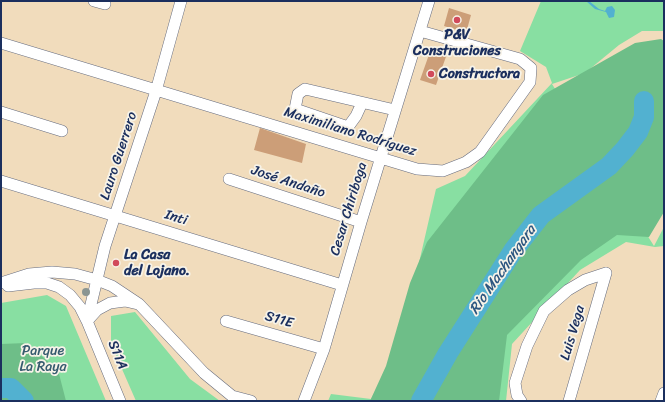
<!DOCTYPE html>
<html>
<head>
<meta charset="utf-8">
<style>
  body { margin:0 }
  #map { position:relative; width:665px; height:402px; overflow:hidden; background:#f1dcbc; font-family:Sriracha,sans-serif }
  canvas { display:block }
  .frame { position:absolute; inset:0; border:2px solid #1b2f5e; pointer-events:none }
</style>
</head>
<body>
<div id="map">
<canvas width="665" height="402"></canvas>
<div class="frame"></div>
</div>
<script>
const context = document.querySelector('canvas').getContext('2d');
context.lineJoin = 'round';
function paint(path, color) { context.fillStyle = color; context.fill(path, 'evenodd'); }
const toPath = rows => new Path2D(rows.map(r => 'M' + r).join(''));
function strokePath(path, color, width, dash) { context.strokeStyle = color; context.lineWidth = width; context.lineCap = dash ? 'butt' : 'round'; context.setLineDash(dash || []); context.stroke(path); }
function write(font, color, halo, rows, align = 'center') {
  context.font = font + ' Sriracha,sans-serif'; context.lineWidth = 3.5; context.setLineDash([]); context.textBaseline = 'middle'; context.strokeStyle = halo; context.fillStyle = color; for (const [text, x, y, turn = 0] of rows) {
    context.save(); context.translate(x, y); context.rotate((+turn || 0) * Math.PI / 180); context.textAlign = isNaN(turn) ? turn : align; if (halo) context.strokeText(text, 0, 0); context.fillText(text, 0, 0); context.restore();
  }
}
const green = toPath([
  [541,1,664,1,664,31,642,31,619,45,585,73,552,84,654,246,664,227,664,246,655,247,626,242,580,270,512,344,506,401,328,401,331,394,371,399,400,345,436,189,465,176,552,83,546,67,520,51],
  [47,295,66,306,106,401,1,401,1,303],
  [135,312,190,379,220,401,136,401,111,344,111,316]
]);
const forest = toPath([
  [661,39,664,41,664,212,649,237,617,235,581,260,507,335,499,401,370,401,386,366,410,283,427,242,543,95,635,43],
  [26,343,58,370,66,401,1,401,1,344]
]);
const water = toPath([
  [586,1,589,1,599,9,605,11,607,7,612,6,615,10,614,17,609,18,606,12,595,9]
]);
const river = toPath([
  [1,388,11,388,24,401],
  [421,401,448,353,513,251,541,215,609,166,625,149,638,132,644,117,644,101]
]);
const building = toPath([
  [449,8,471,15,466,33,444,26],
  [435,47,448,51,436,85,420,80,431,49],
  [260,128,306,144,302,163,254,150]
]);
const minor = toPath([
  [94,1,105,4],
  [1,43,417,169,443,171,466,162,480,152,530,82,531,68,520,59,420,31],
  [362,103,356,116,348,127,295,109,298,94,305,89,395,110],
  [1,112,62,131],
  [229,179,361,222],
  [1,181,342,285],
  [1,283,29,274,52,272,75,274,97,280,112,286,139,304,204,373,232,396,251,401],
  [8,286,34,283,47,283,59,287,70,295,80,307,87,321,120,401],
  [88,320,97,310,110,303,125,301,138,304],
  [87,321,105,246,156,91,181,1],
  [226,321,324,349],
  [304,401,324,349,361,222,429,1],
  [521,401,517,395,515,383,527,346,544,311,568,290,585,280,606,273],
  [569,401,606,273],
  [661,401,664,393]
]);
const trees = [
  [86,292]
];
const markers = [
  [457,20,4,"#d1495b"],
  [431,74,4,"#d1495b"],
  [116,263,4,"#d1495b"]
];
const poiNames = [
  ["P&V",457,35,"center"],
  ["Construciones",457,51,"center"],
  ["Constructora",439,74],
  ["La Casa",124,255],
  ["del Lojano.",124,271]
];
const streetNames = [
  ["Maximiliano Rodríguez",350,132,17],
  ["Lauro Guerrero",119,156,-72],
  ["José Andaño",288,182,18],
  ["Cesar Chiriboga",349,209,-73],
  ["Inti",176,218,17],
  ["S11E",279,320,16],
  ["Luis Vega",573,333,-74],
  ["S11A",117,355,68]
];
const parkNames = [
  ["Parque",43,351],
  ["La Raya",43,367]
];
const waterNames = [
  ["Rio Machangara",503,270,-55]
];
paint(green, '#88dfa2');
paint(forest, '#6ebe88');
paint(water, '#52b1d0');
strokePath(river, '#52b1d0', 20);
paint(building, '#cc9e78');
strokePath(minor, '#666c7f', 12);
strokePath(minor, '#fff', 11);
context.fillStyle = '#8a9592';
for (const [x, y] of trees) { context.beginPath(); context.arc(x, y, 4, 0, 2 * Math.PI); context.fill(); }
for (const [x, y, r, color] of markers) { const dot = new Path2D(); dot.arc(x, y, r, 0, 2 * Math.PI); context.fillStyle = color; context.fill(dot); strokePath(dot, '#f7f3e8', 1.5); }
write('bold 14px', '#1b2f5e', '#f7f3e8', poiNames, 'left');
write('14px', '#1b2f5e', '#f7f3e8', streetNames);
write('14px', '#365b6f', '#f7f3e8', parkNames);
write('italic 15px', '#2c5680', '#f7f3e8', waterNames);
</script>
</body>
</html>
